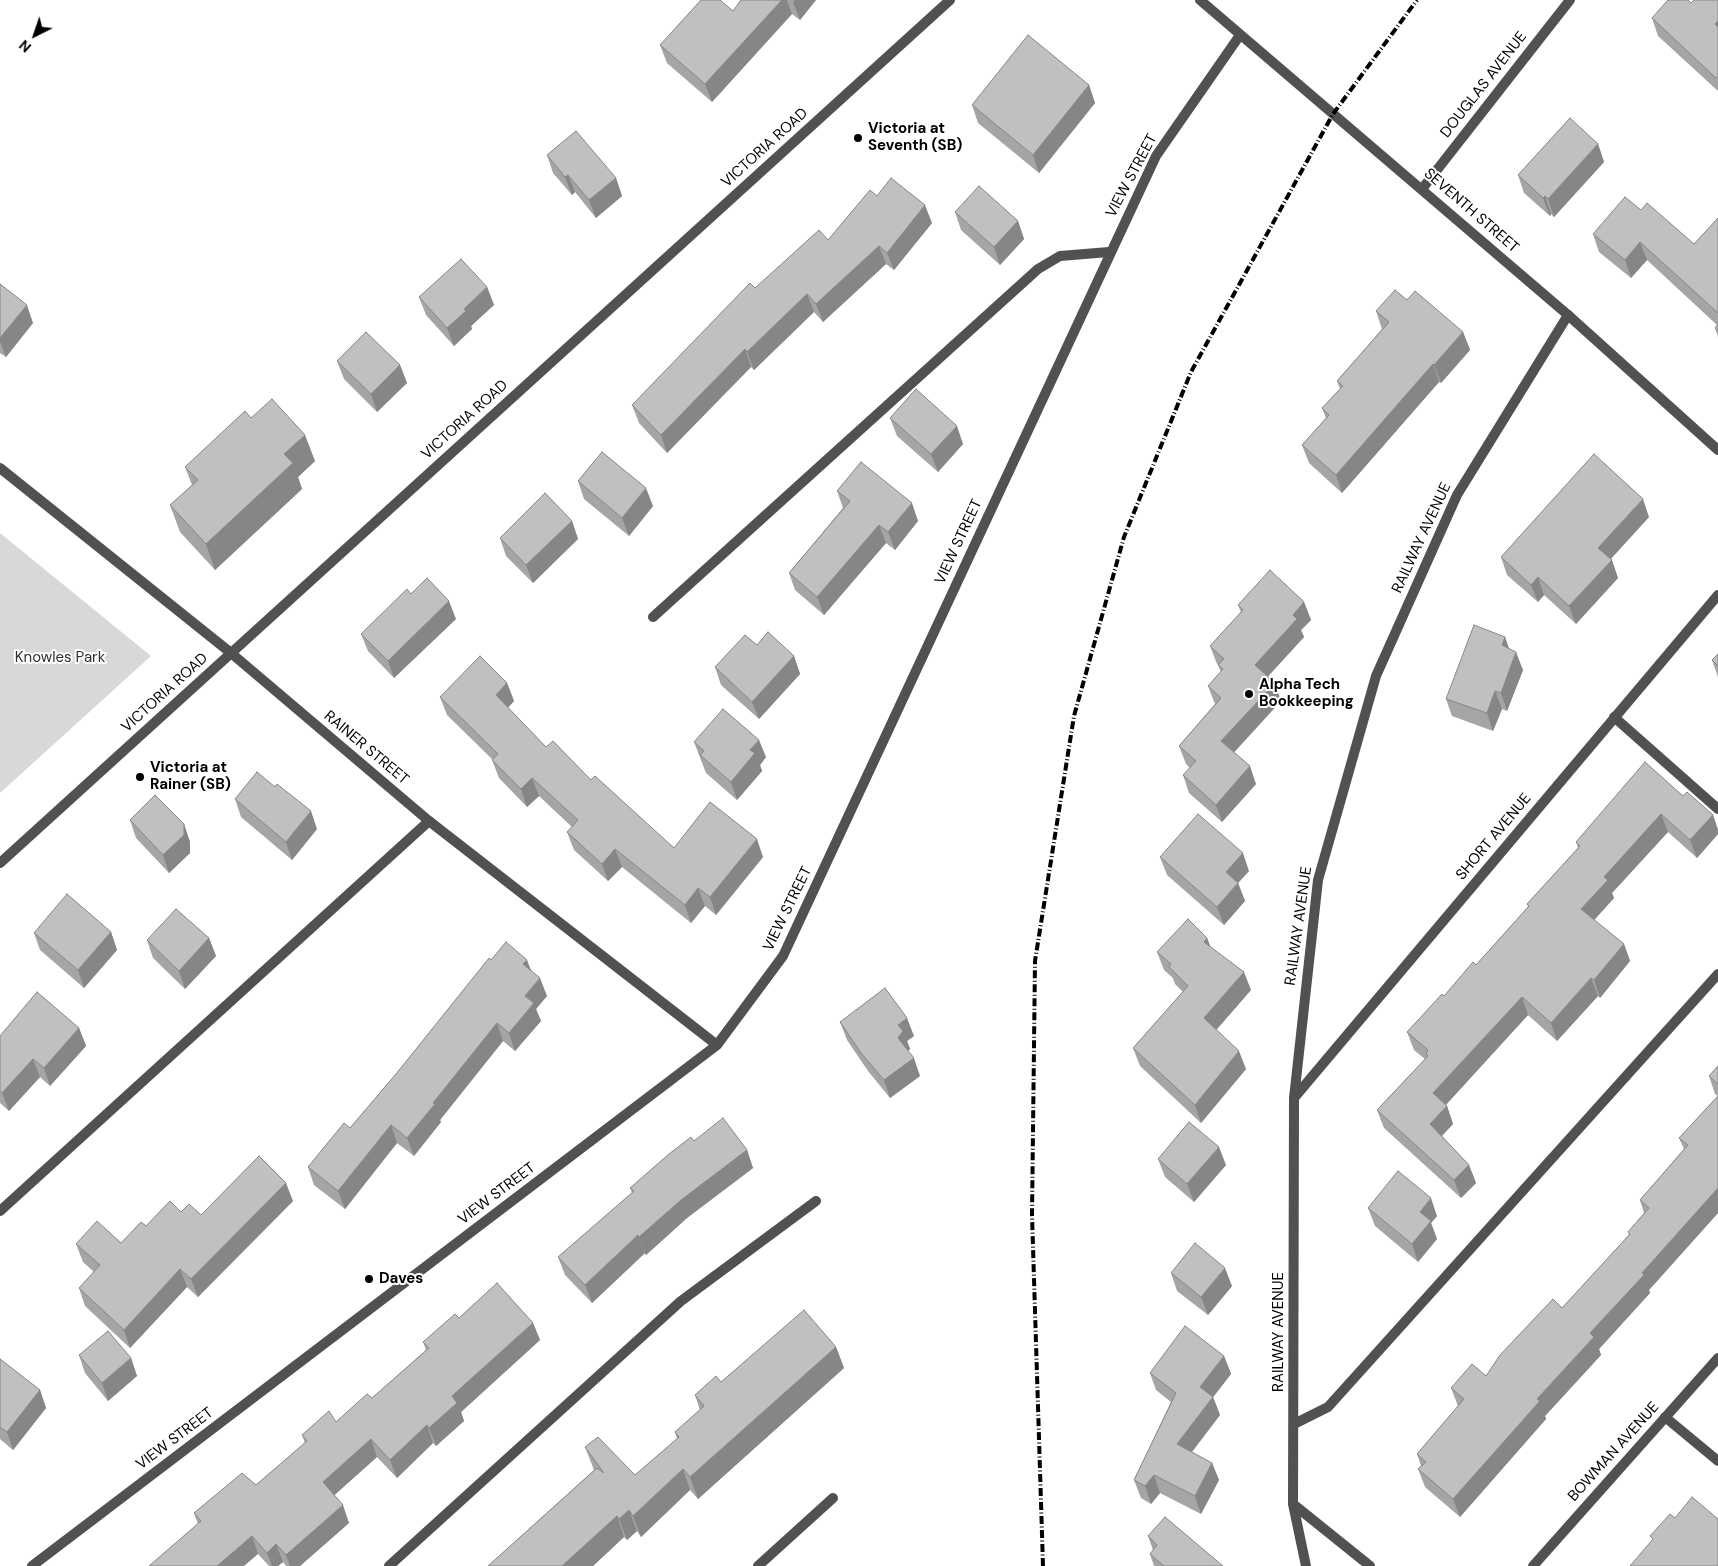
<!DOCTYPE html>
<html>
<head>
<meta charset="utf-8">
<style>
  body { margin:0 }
  #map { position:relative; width:1718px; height:1566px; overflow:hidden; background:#fff; font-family:"DM Sans",sans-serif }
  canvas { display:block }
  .north { position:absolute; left:10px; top:10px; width:50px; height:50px; -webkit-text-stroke:4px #fff; paint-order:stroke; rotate:221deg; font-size:14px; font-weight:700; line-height:20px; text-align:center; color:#000 }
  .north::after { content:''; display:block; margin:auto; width:18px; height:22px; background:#000; clip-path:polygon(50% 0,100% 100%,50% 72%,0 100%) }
</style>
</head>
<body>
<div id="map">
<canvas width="1718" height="1566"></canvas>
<div class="north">N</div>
</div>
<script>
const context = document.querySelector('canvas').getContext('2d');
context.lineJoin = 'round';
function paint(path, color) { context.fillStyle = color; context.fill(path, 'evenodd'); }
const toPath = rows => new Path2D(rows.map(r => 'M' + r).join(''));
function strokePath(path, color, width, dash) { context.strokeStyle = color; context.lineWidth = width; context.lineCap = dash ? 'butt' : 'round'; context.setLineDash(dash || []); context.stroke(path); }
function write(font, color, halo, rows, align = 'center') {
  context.font = font + ' "DM Sans",sans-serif'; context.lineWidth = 4; context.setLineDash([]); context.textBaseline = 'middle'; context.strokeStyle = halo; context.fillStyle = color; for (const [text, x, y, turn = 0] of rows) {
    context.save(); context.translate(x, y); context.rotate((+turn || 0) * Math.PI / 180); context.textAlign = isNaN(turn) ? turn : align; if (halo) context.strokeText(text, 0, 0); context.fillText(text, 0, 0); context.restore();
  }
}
const green = toPath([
  [0,533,151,656,0,793]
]);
const service = toPath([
  [653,617,1038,269,1060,256,1109,252],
  [1614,717,1718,809],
  [0,1211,429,821],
  [1294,1424,1328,1407,1718,974],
  [389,1566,681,1301,816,1201]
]);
const minor = toPath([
  [1422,189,1570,0],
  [0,468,231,653,429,821,717,1045],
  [1294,1098,1718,595],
  [1665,1417,1718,1461],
  [1293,1504,1370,1566],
  [32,1566,717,1045,783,956,1156,156,1240,35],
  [758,1566,833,1498],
  [1306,1566,1293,1504,1294,1098,1318,880,1376,676,1457,495,1568,315],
  [1533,1566,1718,1358]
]);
const tertiary = toPath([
  [1200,0,1568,315,1718,450],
  [0,863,950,0]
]);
const rail = toPath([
  [1043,1566,1032,1215,1035,961,1074,716,1124,537,1191,372,1333,114,1417,0]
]);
const wall = toPath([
  [741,0,816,0,800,20,792,14,712,102,667,63,660,45,733,11],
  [1718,0,1718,91,1658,36,1652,18,1691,3],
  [1089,85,1095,103,1039,173,978,123,972,105],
  [1598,144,1604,162,1554,217,1551,214,1550,216,1524,193,1518,175],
  [547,155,616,178,622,196,596,218,575,192,572,195,553,173],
  [877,196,932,223,894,270,886,264,823,322,814,312,754,370,751,367,667,453,639,423,632,405,755,288,828,240],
  [1641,210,1694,244,1718,218,1718,337,1715,328,1717,325,1647,260,1631,278,1599,252,1593,234],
  [955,212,1018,221,1024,239,1000,265,961,230],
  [0,284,33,323,6,357,0,353],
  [487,287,494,305,471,326,472,329,454,346,426,315,419,297],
  [1407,300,1463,332,1470,350,1441,383,1439,382,1342,493,1309,463,1302,445,1326,418,1322,408,1340,389,1337,381,1382,329,1376,311],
  [337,361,400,365,407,383,377,412,344,379],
  [251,418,315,461,298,477,302,489,215,570,180,532,170,505,192,485,185,467],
  [890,418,963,444,938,472,897,436],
  [578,481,653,506,629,536,584,499],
  [837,491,918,521,895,550,886,543,824,615,795,590,789,573,843,508],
  [1649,517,1611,559,1618,578,1576,624,1544,595,1538,602,1507,575,1501,557],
  [572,521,578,539,533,583,506,556,500,538],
  [411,594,456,619,394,678,368,651,361,634],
  [1304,602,1311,620,1301,630,1304,637,1268,676,1281,701,1234,752,1256,784,1222,822,1189,793,1183,775,1190,768,1186,764,1179,746,1215,704,1208,686,1221,672,1218,665,1217,664,1210,646,1241,612,1238,605],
  [1505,637,1509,648,1523,670,1507,711,1502,709,1493,731,1452,716,1446,699],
  [757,645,794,656,800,674,759,719,721,685,715,667],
  [1718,654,1718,677,1712,660],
  [507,683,514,701,508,708,546,747,591,780,674,848,763,857,716,915,705,906,691,923,622,867,608,881,574,850,567,832,572,827,539,796,527,807,499,778,492,760,493,760,447,715,440,697],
  [694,742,766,757,760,765,762,771,737,800,706,773],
  [1683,796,1713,815,1718,830,1718,834,1697,858,1668,832,1612,893,1614,898,1594,920,1624,944,1630,961,1600,998,1598,996,1557,1041,1528,1015,1446,1105,1447,1106,1453,1124,1442,1136,1469,1165,1476,1183,1461,1198,1384,1128,1377,1110,1425,1059,1414,1050,1407,1032,1476,965,1528,907,1527,904,1578,848,1576,842],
  [235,799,317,829,292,860,241,817],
  [130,820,184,824,190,842,190,853,169,873,136,838],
  [1160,857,1249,871,1238,883,1245,901,1224,925,1167,875],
  [111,932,117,950,84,988,40,950,34,933],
  [209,938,216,956,185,989,153,958,147,940],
  [1207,938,1210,946,1251,990,1216,1030,1246,1069,1201,1123,1140,1066,1133,1048,1183,992,1175,984,1173,978,1164,970,1157,952],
  [491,960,531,970,547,996,536,1009,541,1021,515,1051,503,1041,440,1120,441,1122,414,1156,397,1143,345,1209,314,1185,308,1167,350,1128,396,1074],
  [840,1022,914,1036,907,1041,910,1049,908,1051,920,1076,890,1098,868,1071,847,1040],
  [79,1028,86,1046,50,1086,40,1077,9,1111,0,1103,0,1036],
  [1718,1066,1718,1213,1649,1290,1650,1293,1599,1349,1601,1355,1545,1416,1546,1419,1460,1517,1425,1487,1418,1469,1421,1466,1417,1454,1458,1406,1451,1388,1486,1376,1562,1308,1629,1235,1628,1232,1644,1213,1640,1200,1684,1149,1679,1138,1718,1096,1715,1094,1709,1076],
  [694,1141,747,1150,753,1168,687,1218,646,1255,645,1253,592,1303,565,1275,558,1257,632,1193,630,1188],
  [1158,1159,1226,1165,1194,1202,1165,1177],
  [293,1201,198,1297,187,1287,130,1348,85,1306,79,1288,94,1272,83,1262,76,1244,121,1243,146,1226,181,1212,201,1215],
  [1368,1208,1437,1216,1431,1223,1437,1239,1418,1262,1375,1226],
  [1171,1273,1232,1286,1208,1315,1177,1291],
  [459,1318,533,1323,540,1340,461,1412,464,1421,436,1446,433,1443,397,1478,377,1457,334,1495,349,1523,300,1566,286,1566,283,1562,278,1566,269,1566,258,1554,198,1524,194,1513,256,1485,305,1443,302,1435,336,1422,372,1398,426,1350,423,1342],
  [836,1347,844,1368,698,1499,690,1490,641,1537,637,1531,627,1540,624,1537,593,1566,488,1566,594,1470,585,1447,635,1475,677,1439,675,1432,700,1410,695,1395,721,1382],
  [79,1355,131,1358,137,1376,108,1401,85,1373],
  [1224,1356,1231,1374,1213,1397,1220,1415,1192,1452,1212,1463,1219,1480,1201,1514,1160,1493,1151,1504,1141,1498,1134,1480,1171,1402,1156,1390,1150,1373],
  [0,1359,40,1390,46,1408,13,1450,0,1439],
  [1148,1536,1223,1566,1154,1566,1150,1554,1153,1550]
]);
const shadedWall = toPath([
  [782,0,787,0,792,14,712,102,705,84],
  [795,0,816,0,800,20,793,2],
  [1718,21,1718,33,1715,24],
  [1089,85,1095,103,1039,173,1033,155],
  [1598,144,1604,162,1554,217,1548,199],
  [568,175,575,192,572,195,565,177],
  [616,178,622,196,596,218,589,200],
  [1545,196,1551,214,1550,216,1543,198],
  [925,205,932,223,894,270,887,253],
  [1018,221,1024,239,1000,265,994,247],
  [1640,242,1647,260,1631,278,1625,260],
  [879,246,886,264,823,322,816,304],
  [487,287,494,305,471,326,472,329,454,346,447,328,464,309],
  [807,294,814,312,754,370,747,352],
  [27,305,33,323,6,357,0,342,0,338],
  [1463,332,1470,350,1441,383,1434,365],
  [745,349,751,367,667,453,661,435],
  [1433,364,1439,382,1342,493,1336,475],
  [400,365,407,383,377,412,371,394],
  [957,426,963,444,938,472,931,454],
  [305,435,315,461,298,477,302,489,215,570,206,544,284,454],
  [646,488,653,506,629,536,622,518],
  [1643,499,1649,517,1605,565,1598,548],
  [912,503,918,521,895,550,888,532],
  [572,521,578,539,533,583,526,565],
  [879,525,886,543,824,615,817,597],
  [1612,560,1618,578,1576,624,1569,606],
  [1538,577,1544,595,1538,602,1531,585],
  [449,601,456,619,394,678,388,661],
  [1304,602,1311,620,1301,630,1304,637,1262,683,1255,665,1293,615],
  [1505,637,1511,655,1502,645],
  [1516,652,1523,670,1507,711,1501,693],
  [794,656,800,674,759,719,752,702],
  [507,683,514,701,502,713,496,695],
  [1275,683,1281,701,1228,759,1221,741],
  [1495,691,1502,709,1493,731,1487,713],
  [759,740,766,757,760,765,762,771,737,800,731,782,750,750],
  [1250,766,1256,784,1222,822,1216,805],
  [532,778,539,796,527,807,521,789],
  [311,811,317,829,292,860,286,842],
  [1661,814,1668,832,1612,893,1614,898,1588,927,1581,909,1604,877],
  [1713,815,1718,830,1718,834,1697,858,1690,840],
  [184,824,190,842,190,853,169,873,163,855],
  [757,839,763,857,716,915,710,897],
  [615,849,622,867,608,881,602,864],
  [1243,853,1249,871,1238,883,1245,901,1224,925,1217,907,1226,872],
  [698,888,705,906,691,923,685,905],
  [111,932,117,950,84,988,78,970],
  [209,938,216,956,185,989,179,971],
  [1207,938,1214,956,1204,942],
  [1624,944,1630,961,1600,998,1594,980],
  [527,960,534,978,523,964],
  [1244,972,1251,990,1211,1036,1204,1018],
  [540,978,547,996,536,1009,541,1021,515,1051,509,1033,525,996],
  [1591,978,1598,996,1557,1041,1551,1023],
  [1522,997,1528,1015,1440,1111,1433,1093],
  [907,1018,914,1036,907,1041,910,1049,904,1055,898,1038,898,1025],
  [497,1023,503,1041,440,1120,441,1122,414,1156,407,1138,433,1103],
  [79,1028,86,1046,50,1086,44,1068],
  [1239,1051,1246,1069,1201,1123,1195,1105],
  [914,1058,920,1076,890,1098,884,1080],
  [33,1059,40,1077,9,1111,2,1093],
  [1447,1106,1453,1124,1436,1142,1430,1124],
  [391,1125,397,1143,345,1209,338,1191],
  [1219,1147,1226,1165,1194,1202,1187,1184],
  [747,1150,753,1168,687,1218,646,1255,639,1237,681,1200],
  [1469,1165,1476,1183,1461,1198,1454,1180],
  [286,1183,293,1201,198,1297,191,1279],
  [1718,1188,1718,1213,1649,1290,1650,1293,1599,1349,1601,1355,1545,1416,1546,1419,1460,1517,1453,1499,1537,1399,1590,1333,1642,1273],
  [1431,1198,1437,1216,1431,1223,1437,1239,1418,1262,1412,1244,1420,1212],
  [638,1235,645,1253,592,1303,585,1285],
  [1225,1268,1232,1286,1208,1315,1201,1297],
  [180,1269,187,1287,130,1348,124,1330],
  [533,1323,540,1340,461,1412,464,1421,436,1446,429,1428,452,1396],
  [836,1347,844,1368,698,1499,690,1477],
  [1224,1356,1231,1374,1207,1405,1200,1387],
  [131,1358,137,1376,108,1401,102,1383],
  [40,1390,46,1408,13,1450,7,1432],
  [1213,1397,1220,1415,1184,1462,1177,1444],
  [427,1425,433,1443,397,1478,390,1460],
  [371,1439,377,1457,329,1500,323,1482],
  [1212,1463,1219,1480,1201,1514,1195,1496],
  [683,1469,690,1490,641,1537,633,1516],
  [1154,1475,1160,1493,1151,1504,1145,1486],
  [343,1505,349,1523,300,1566,290,1566,286,1555],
  [629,1510,637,1531,627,1540,619,1519],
  [617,1516,624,1537,593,1566,562,1566],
  [252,1536,258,1554,244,1566,217,1566],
  [276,1544,283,1562,278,1566,272,1566,267,1553]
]);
const building = toPath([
  [701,0,720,0,733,11,741,0,782,0,705,84,660,45,701,0],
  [1668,0,1688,0,1691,3,1694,0,1718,0,1718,21,1715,24,1718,27,1718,76,1716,78,1652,18,1668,0],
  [1028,35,1089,85,1033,155,972,105,1028,35],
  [1570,118,1598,144,1548,199,1545,196,1543,198,1518,175,1570,118],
  [576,131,616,178,589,200,568,175,565,177,547,155,576,131],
  [891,178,925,205,887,253,879,246,816,304,807,294,747,352,745,349,661,435,632,405,750,283,755,288,819,230,828,240,870,190,877,196,891,178],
  [979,186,1018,221,994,247,955,212,979,186],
  [1625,197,1641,210,1647,203,1694,244,1718,218,1718,313,1640,242,1625,260,1593,234,1625,197],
  [461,259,487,287,464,309,466,311,447,328,419,297,461,259],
  [0,284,27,305,0,338,0,284],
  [1395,290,1407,300,1415,291,1463,332,1434,365,1433,364,1336,475,1302,445,1329,415,1322,408,1343,386,1337,381,1389,322,1376,311,1395,290],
  [1718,324,1718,331,1715,328,1718,324],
  [366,332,400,365,371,394,337,361,366,332],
  [916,389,957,426,931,454,890,418,916,389],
  [272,399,305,435,284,454,293,463,206,544,170,505,198,480,185,467,245,411,251,418,272,399],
  [602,452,646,488,622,518,578,481,602,452],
  [1594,454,1643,499,1598,548,1612,560,1569,606,1538,577,1531,585,1501,557,1594,454],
  [861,462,912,503,888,532,879,525,817,597,789,573,850,501,837,491,861,462],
  [545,493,572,521,526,565,500,538,545,493],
  [1270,570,1304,602,1293,615,1297,619,1255,665,1275,683,1221,741,1250,766,1216,805,1183,775,1196,761,1179,746,1221,698,1208,686,1223,669,1218,665,1224,659,1210,646,1243,610,1238,605,1270,570],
  [427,578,449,601,388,661,361,634,407,589,411,594,427,578],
  [1474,625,1505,637,1502,645,1516,652,1501,693,1495,691,1487,713,1446,699,1474,625],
  [768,632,794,656,752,702,715,667,745,635,757,645,768,632],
  [1718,654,1718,666,1712,660,1718,654],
  [480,656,507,683,496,695,546,747,553,741,591,780,595,776,674,848,710,802,757,839,710,897,698,888,685,905,615,849,602,864,567,832,578,820,532,778,521,789,492,760,498,754,440,697,480,656],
  [723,709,759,740,750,750,755,753,731,782,700,755,704,751,694,742,723,709],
  [1645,762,1683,796,1687,792,1713,815,1690,840,1661,814,1604,877,1608,880,1581,909,1624,944,1594,980,1591,978,1551,1023,1522,997,1433,1093,1447,1106,1430,1124,1469,1165,1454,1180,1377,1110,1428,1056,1426,1053,1428,1050,1407,1032,1442,994,1444,996,1473,962,1476,965,1529,906,1527,904,1580,846,1576,842,1645,762],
  [257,772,275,787,277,784,311,811,286,842,235,799,257,772],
  [155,795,184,824,184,835,163,855,130,820,155,795],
  [1198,814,1243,853,1226,872,1238,883,1217,907,1160,857,1198,814],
  [67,894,111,932,78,970,34,933,67,894],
  [176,909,209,938,179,971,147,940,176,909],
  [1188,919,1207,938,1204,942,1244,972,1204,1018,1239,1051,1195,1105,1133,1048,1188,986,1169,967,1171,964,1157,952,1188,919],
  [506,942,527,960,523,964,540,978,525,996,534,1003,509,1033,497,1023,433,1103,435,1104,407,1138,391,1125,338,1191,308,1167,344,1123,350,1128,396,1074,489,958,491,960,506,942],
  [885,988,907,1018,898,1025,903,1031,898,1038,914,1058,884,1080,861,1053,840,1022,885,988],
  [37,992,79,1028,44,1068,33,1059,2,1093,0,1091,0,1036,37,992],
  [1718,1066,1718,1084,1709,1076,1718,1066],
  [1718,1096,1718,1188,1642,1273,1644,1275,1590,1333,1594,1337,1537,1399,1540,1401,1453,1499,1418,1469,1426,1462,1417,1454,1464,1399,1451,1388,1472,1364,1486,1376,1500,1355,1553,1299,1562,1308,1630,1234,1628,1232,1649,1208,1640,1200,1688,1145,1679,1138,1718,1096],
  [723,1118,747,1150,681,1200,639,1237,638,1235,585,1285,558,1257,634,1191,630,1188,669,1154,691,1137,694,1141,723,1118],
  [1189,1122,1219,1147,1187,1184,1158,1159,1189,1122],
  [259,1156,286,1183,191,1279,180,1269,124,1330,79,1288,100,1265,76,1244,97,1221,121,1243,141,1222,146,1226,170,1201,181,1212,189,1204,201,1215,259,1156],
  [1398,1171,1431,1198,1420,1212,1431,1221,1412,1244,1368,1208,1398,1171],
  [1195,1243,1225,1268,1201,1297,1171,1273,1195,1243],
  [497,1283,533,1323,452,1396,457,1403,429,1428,427,1425,390,1460,371,1439,323,1482,343,1505,286,1555,276,1544,267,1553,252,1536,217,1566,149,1566,201,1521,194,1513,242,1473,256,1485,307,1441,302,1435,329,1411,336,1422,367,1394,372,1398,429,1348,423,1342,455,1314,459,1318,497,1283],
  [804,1310,836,1347,690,1477,683,1469,633,1516,629,1510,619,1519,617,1516,562,1566,488,1566,597,1468,604,1473,585,1447,598,1437,635,1475,679,1437,675,1432,704,1406,695,1395,716,1376,721,1382,804,1310],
  [1185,1326,1224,1356,1200,1387,1213,1397,1177,1444,1212,1463,1195,1496,1154,1475,1145,1486,1134,1480,1176,1393,1150,1373,1185,1326],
  [108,1331,131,1358,102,1383,79,1355,108,1331],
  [0,1359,40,1390,7,1432,0,1427,0,1359],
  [1692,1497,1718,1519,1718,1566,1630,1566,1653,1539,1650,1536,1670,1514,1675,1518,1692,1497],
  [1165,1517,1223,1566,1164,1566,1150,1554,1157,1545,1148,1536,1165,1517]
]);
const markers = [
  [858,138,5,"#000"],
  [1249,694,5,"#000"],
  [140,777,5,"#000"],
  [369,1279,5,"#000"]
];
const streetNames = [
  ["DOUGLAS AVENUE",1484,85,-52],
  ["VICTORIA ROAD",765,148,-42],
  ["VIEW STREET",1132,176,-62],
  ["SEVENTH STREET",1471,211,41],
  ["VICTORIA ROAD",465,420,-42],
  ["RAILWAY AVENUE",1422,538,-65],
  ["VIEW STREET",959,542,-65],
  ["VICTORIA ROAD",165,693,-42],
  ["RAINER STREET",366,748,40],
  ["SHORT AVENUE",1494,837,-50],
  ["VIEW STREET",788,909,-64],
  ["RAILWAY AVENUE",1299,926,-82],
  ["VIEW STREET",497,1194,-37],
  ["RAILWAY AVENUE",1279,1332,-90],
  ["VIEW STREET",175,1439,-37],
  ["BOWMAN AVENUE",1614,1452,-48]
];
const poiNames = [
  ["Victoria at",868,129],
  ["Seventh (SB)",868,146],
  ["Alpha Tech",1259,685],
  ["Bookkeeping",1259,702],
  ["Victoria at",150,768],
  ["Rainer (SB)",150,785],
  ["Daves",379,1279]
];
const parkNames = [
  ["Knowles Park",60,658]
];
paint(green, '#d8d8d8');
strokePath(service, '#515151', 10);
strokePath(minor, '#515151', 10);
strokePath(tertiary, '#515151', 10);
strokePath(rail, '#000', 4, [8, 2.5, 1, 2.5]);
paint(wall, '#a5a5a5');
paint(shadedWall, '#868686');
paint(building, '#c0c0c0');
strokePath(building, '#868686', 1);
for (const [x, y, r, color] of markers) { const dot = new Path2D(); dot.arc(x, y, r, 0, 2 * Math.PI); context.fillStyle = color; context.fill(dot); strokePath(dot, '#fff', 2); }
write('15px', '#000', '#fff', streetNames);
write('bold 15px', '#000', '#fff', poiNames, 'left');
write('15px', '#2f2f2f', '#fff', parkNames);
</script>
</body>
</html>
